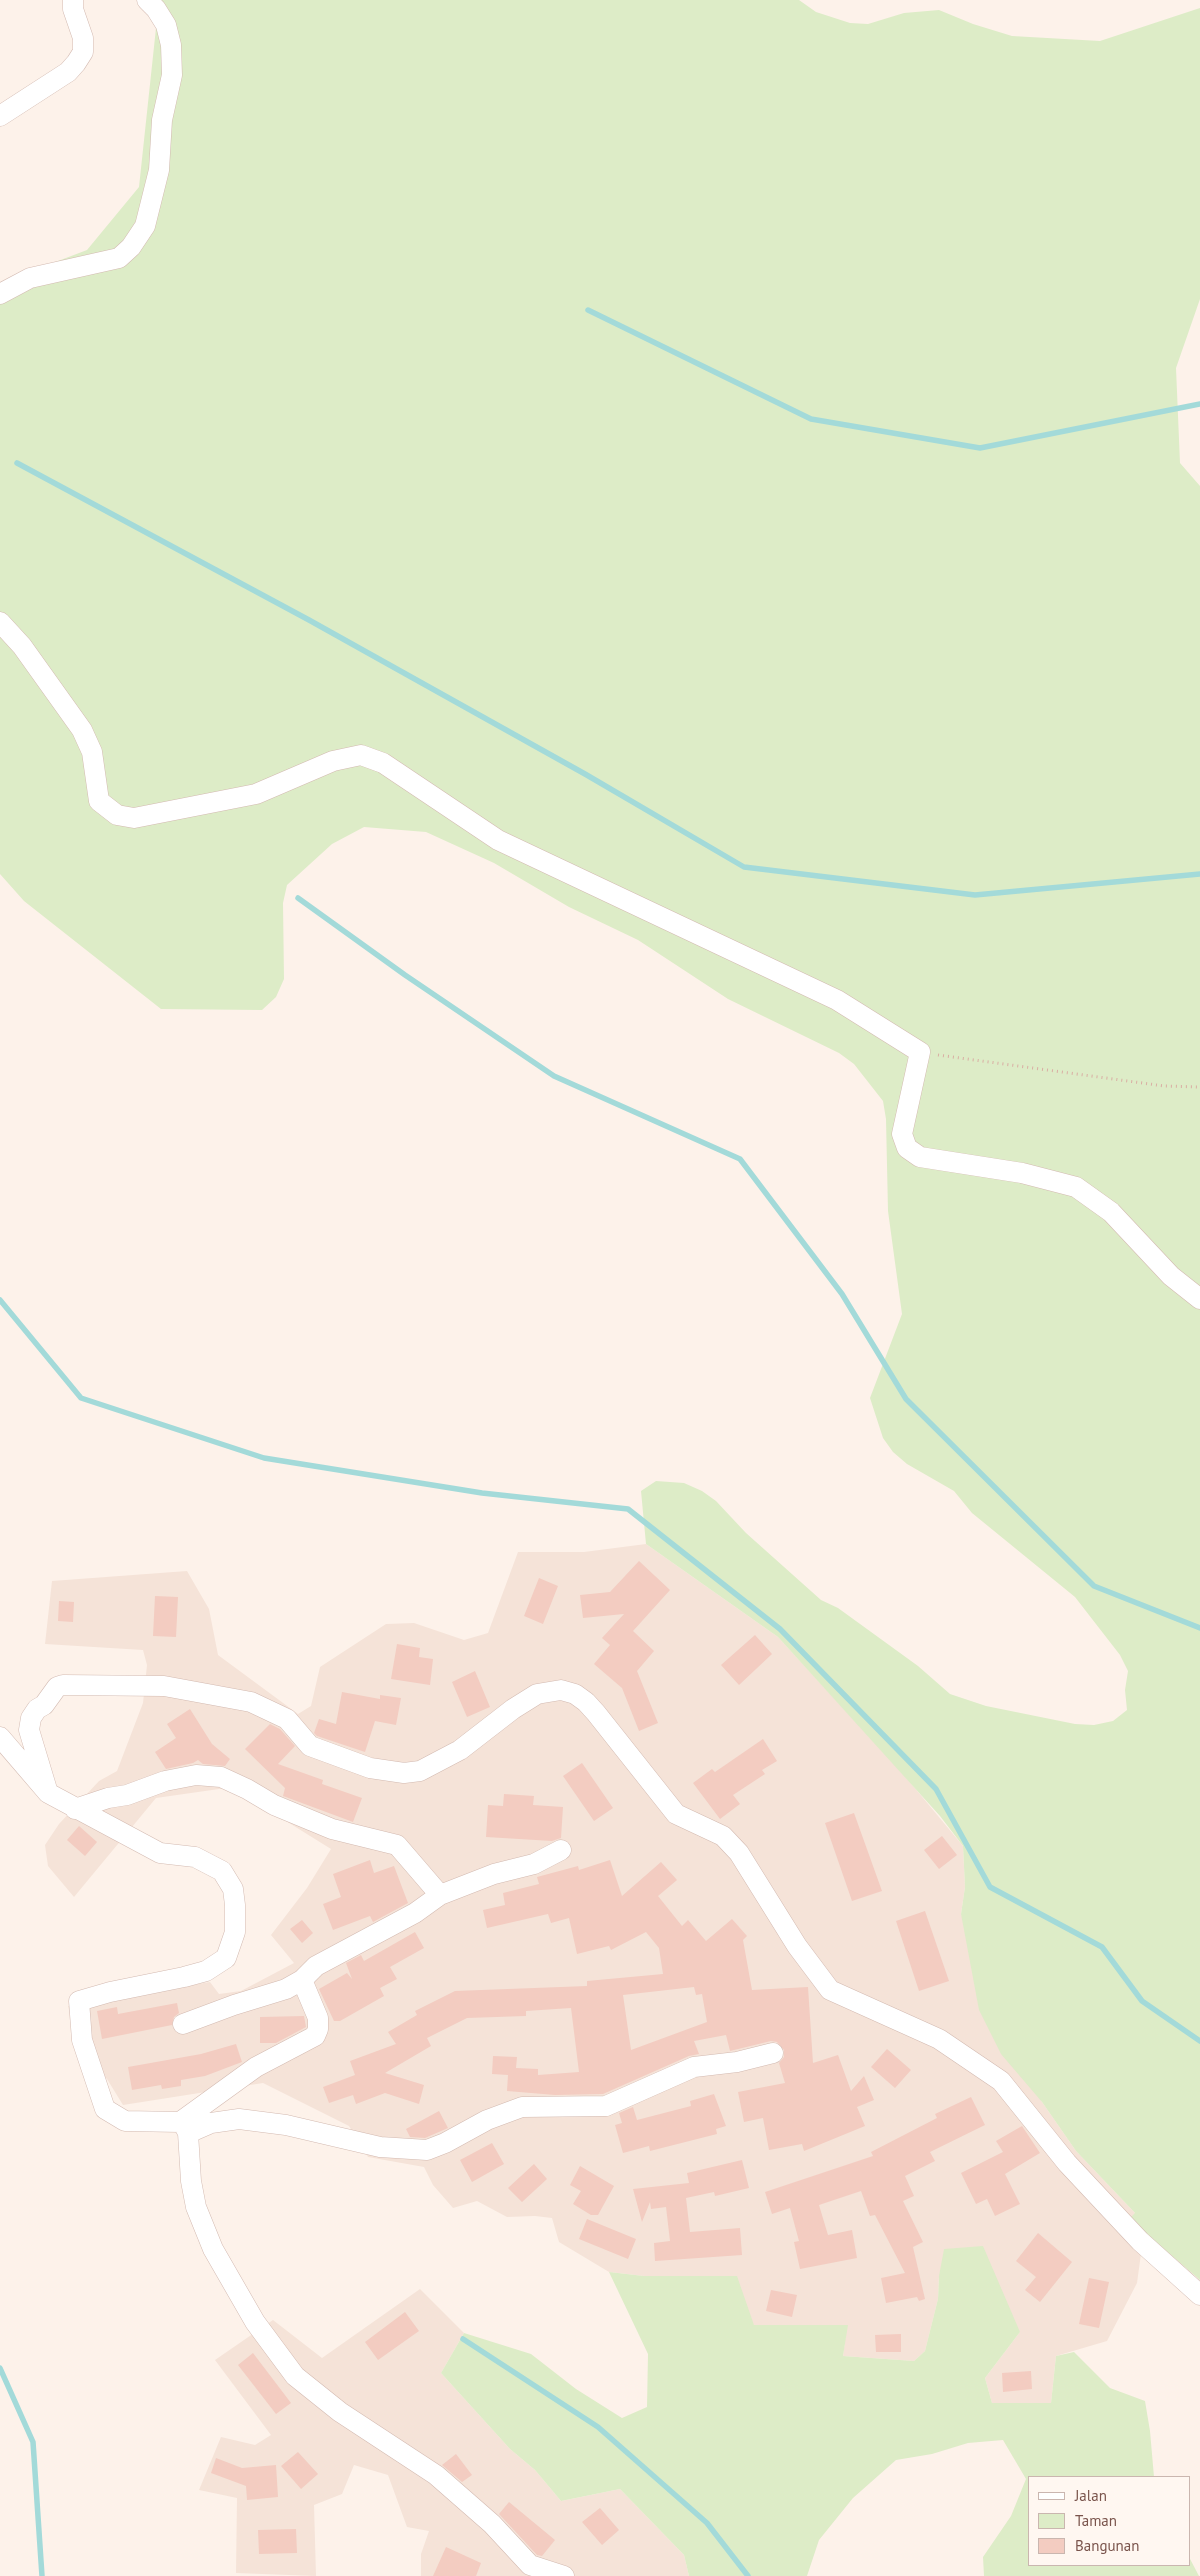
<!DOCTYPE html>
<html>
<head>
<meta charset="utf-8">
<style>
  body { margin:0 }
  #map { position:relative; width:1200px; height:2576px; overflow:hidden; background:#fdf2ea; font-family:"PT Sans",sans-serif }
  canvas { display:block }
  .legend { position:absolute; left:1028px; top:2476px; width:162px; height:90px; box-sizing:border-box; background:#fff7f1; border:1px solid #cab6af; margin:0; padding:6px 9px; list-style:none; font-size:15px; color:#7a544c }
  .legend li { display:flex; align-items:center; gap:10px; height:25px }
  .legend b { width:25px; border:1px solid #cab6af }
</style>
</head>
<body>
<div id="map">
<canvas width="1200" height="2576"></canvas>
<ul class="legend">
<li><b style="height:6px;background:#fff"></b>Jalan</li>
<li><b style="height:14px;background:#ddecc7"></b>Taman</li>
<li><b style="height:14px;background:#f3ccc1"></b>Bangunan</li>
</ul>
</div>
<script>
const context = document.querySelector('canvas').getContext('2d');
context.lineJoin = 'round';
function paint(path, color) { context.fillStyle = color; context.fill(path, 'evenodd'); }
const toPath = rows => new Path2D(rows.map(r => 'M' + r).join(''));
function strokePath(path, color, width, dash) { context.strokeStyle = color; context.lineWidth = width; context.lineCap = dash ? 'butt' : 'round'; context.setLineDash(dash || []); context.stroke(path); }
const residential = toPath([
  [646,1544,778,1637,899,1769,963,1846,965,1887,961,1914,1042,2102,1076,2151,1135,2213,1144,2232,1137,2283,1107,2341,1056,2356,1051,2403,992,2403,985,2378,1020,2332,939,2276,938,2299,925,2351,914,2361,843,2356,847,2325,754,2325,644,2276,609,2272,559,2242,552,2218,535,2216,507,2217,477,2201,453,2208,433,2185,424,2167,368,2157,349,2126,263,2083,123,2105,107,2079,80,2056,68,2006,210,1982,219,1994,241,1991,294,1963,271,1935,307,1888,331,1849,257,1803,226,1788,156,1798,74,1897,48,1866,45,1845,59,1824,99,1781,117,1771,143,1703,147,1665,143,1650,45,1644,52,1581,187,1571,209,1609,218,1655,298,1714,311,1706,320,1667,386,1624,414,1623,464,1640,488,1633,518,1552,584,1552],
  [420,2289,464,2333,441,2373,510,2449,535,2470,561,2501,620,2489,684,2555,689,2576,421,2576,421,2554,429,2531,407,2527,388,2475,354,2465,342,2494,314,2505,316,2576,236,2573,237,2498,199,2490,221,2437,255,2445,271,2435,215,2360,273,2320,322,2358]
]);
const green = toPath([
  [159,0,799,0,816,12,850,23,868,24,904,13,939,10,973,24,1012,36,1100,41,1200,8,1200,299,1176,368,1180,463,1200,486,1200,2280,1129,2219,1135,2213,1076,2151,1042,2102,1001,2054,979,2010,961,1914,965,1887,963,1846,940,1816,778,1637,646,1544,641,1491,656,1481,684,1483,702,1491,716,1501,746,1533,821,1600,838,1608,918,1666,950,1694,986,1706,1075,1724,1094,1725,1113,1721,1127,1710,1125,1690,1128,1671,1120,1655,1075,1597,972,1513,954,1491,907,1464,893,1452,883,1438,870,1398,902,1314,888,1211,886,1119,883,1101,854,1064,839,1053,728,999,638,940,569,907,494,863,426,832,364,827,332,844,287,885,283,903,284,979,276,997,262,1010,161,1009,24,901,0,874,0,283,87,250,139,187],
  [983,2246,1020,2332,985,2378,992,2403,1051,2403,1056,2356,1074,2352,1110,2388,1145,2401,1150,2431,1154,2477,1029,2477,1029,2565,1189,2565,1189,2557,1199,2576,984,2576,983,2557,1011,2516,1026,2479,1003,2440,968,2443,932,2454,896,2460,853,2498,819,2540,807,2576,689,2576,684,2555,620,2489,561,2501,535,2470,510,2449,441,2373,464,2333,531,2354,576,2389,622,2418,647,2407,648,2354,609,2272,644,2276,737,2276,754,2325,848,2325,843,2356,914,2361,925,2351,938,2299,939,2276,944,2249]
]);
const stream = toPath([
  [588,310,811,419,980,448,1200,404],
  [17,463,309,620,585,774,744,867,975,895,1200,874],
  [298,898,405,975,554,1076,740,1159,842,1294,906,1399,1094,1586,1200,1628],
  [0,1300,81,1398,264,1458,482,1493,628,1509,780,1629,936,1789,990,1887,1102,1947,1142,2001,1200,2041],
  [463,2339,598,2427,707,2523,748,2576],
  [0,2368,33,2442,42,2576]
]);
const building = toPath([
  [639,1561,670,1590,633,1631,654,1651,637,1671,658,1723,639,1731,622,1688,594,1664,610,1645,602,1638,624,1614,583,1618,580,1595,610,1592],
  [539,1578,558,1586,543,1624,524,1616],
  [155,1596,178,1597,176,1637,153,1636],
  [59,1601,74,1602,73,1622,58,1621],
  [755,1635,772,1654,739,1685,721,1665],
  [397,1644,420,1648,419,1657,433,1659,430,1685,391,1679],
  [475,1671,490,1707,467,1717,452,1682],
  [342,1692,380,1699,380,1695,401,1698,396,1725,375,1721,365,1752,317,1736,314,1733,319,1719,336,1724],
  [190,1709,212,1744,230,1759,225,1766,203,1764,198,1760,193,1763,166,1769,155,1752,176,1738,167,1724],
  [270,1724,280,1729,295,1746,278,1764,323,1780,322,1784,362,1798,353,1822,283,1796,285,1788,245,1749],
  [763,1739,777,1761,762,1770,765,1774,733,1795,740,1804,720,1819,693,1783,712,1769,715,1772],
  [582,1763,613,1808,594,1821,563,1776],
  [504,1794,534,1796,533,1805,563,1807,561,1838,552,1841,486,1837,488,1805,503,1806],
  [854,1813,882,1891,852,1901,825,1823],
  [79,1826,97,1842,85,1856,67,1840],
  [942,1836,957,1855,939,1869,924,1850],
  [370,1860,374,1873,394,1866,408,1903,373,1922,370,1916,333,1930,323,1904,341,1897,333,1874],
  [610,1860,622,1896,661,1862,677,1880,658,1896,682,1926,688,1920,706,1941,732,1919,747,1936,743,1940,752,1990,808,1987,813,2063,838,2055,851,2091,864,2076,874,2100,857,2107,865,2126,804,2151,802,2144,769,2150,763,2118,744,2122,738,2092,785,2083,779,2063,784,2057,784,2050,777,2042,771,2041,730,2051,726,2035,694,2041,699,2054,689,2056,603,2094,555,2095,507,2091,508,2075,492,2074,493,2056,517,2057,516,2068,538,2069,538,2075,579,2072,571,2008,526,2011,526,2016,467,2018,427,2038,431,2046,385,2073,424,2085,419,2104,385,2093,356,2104,353,2095,329,2103,323,2087,355,2075,350,2061,396,2044,388,2032,417,2015,415,2011,455,1991,587,1986,587,1981,663,1974,659,1948,646,1932,611,1950,609,1946,577,1954,569,1918,551,1923,548,1914,487,1928,483,1910,505,1905,503,1893,539,1884,537,1877,578,1866,579,1870],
  [694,1987,696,1995,702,1994,707,2022,631,2050,623,1995],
  [925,1911,949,1981,919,1991,896,1921],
  [302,1920,313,1933,302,1943,290,1929],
  [415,1932,424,1948,390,1967,397,1979,380,1988,384,1996,340,2021,334,2021,319,1989,347,1973,352,1979,346,1963,361,1955,364,1961],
  [177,2003,179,2013,174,2017,172,2025,102,2039,97,2011,117,2007,118,2014],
  [304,2016,306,2027,276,2043,260,2043,260,2017],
  [236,2044,242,2062,205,2076,181,2080,181,2086,162,2089,161,2085,132,2090,128,2067,201,2054],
  [887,2049,911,2070,895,2088,871,2067],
  [714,2094,726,2126,716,2129,717,2134,650,2151,649,2146,623,2153,615,2125,622,2123,619,2113,633,2107,637,2120,691,2106,690,2101],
  [971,2097,985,2125,930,2152,935,2161,905,2176,914,2196,903,2201,923,2242,913,2247,925,2299,919,2301,917,2297,886,2303,881,2278,905,2273,875,2215,870,2216,861,2191,819,2205,828,2235,852,2230,857,2258,800,2269,794,2242,799,2241,790,2208,772,2214,765,2192,873,2156,871,2152,937,2118,935,2114],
  [439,2111,448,2128,425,2138,410,2137,406,2129],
  [1022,2126,1040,2153,1005,2174,1020,2204,995,2216,987,2199,976,2204,961,2173,1003,2152,996,2141],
  [492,2143,504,2164,472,2182,460,2160],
  [742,2160,749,2188,715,2196,714,2192,686,2198,690,2232,740,2228,742,2255,655,2261,654,2243,670,2241,666,2207,651,2209,650,2202,642,2222,633,2189,689,2183,687,2173],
  [534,2164,547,2179,522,2202,508,2188],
  [580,2166,614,2186,598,2215,591,2215,573,2204,581,2191,570,2185],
  [587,2219,636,2239,628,2259,579,2239],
  [1038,2233,1072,2262,1040,2302,1025,2290,1036,2277,1016,2261],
  [1089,2278,1109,2282,1099,2328,1079,2324],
  [771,2290,797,2295,792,2317,766,2311],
  [405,2312,419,2331,378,2360,365,2342],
  [901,2334,901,2352,876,2352,875,2335],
  [253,2353,291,2403,276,2414,238,2365],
  [1031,2371,1032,2389,1003,2392,1002,2373],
  [298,2452,318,2474,301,2489,281,2466],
  [456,2454,472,2475,462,2482,442,2465],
  [216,2458,242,2468,276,2465,278,2497,247,2500,246,2486,211,2473],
  [509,2502,555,2540,542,2556,537,2555,499,2514],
  [600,2508,619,2530,602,2545,582,2522],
  [296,2529,297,2553,259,2554,258,2530],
  [446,2547,481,2563,476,2576,433,2576]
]);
const path = toPath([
  [938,1055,1164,1086,1200,1087]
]);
const minor = toPath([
  [0,116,68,72,76,63,83,52,83,38,73,9,73,0],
  [0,294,30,278,119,258,131,247,145,226,159,170,162,120,172,75,171,45,166,25,156,9,147,0],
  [0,622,22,646,82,730,92,752,99,801,117,815,134,818,256,794,333,761,361,755,383,763,498,840,837,1000,920,1052,902,1134,907,1148,920,1157,1022,1173,1076,1187,1111,1212,1171,1276,1200,1299],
  [0,1737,48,1793,160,1853,195,1857,222,1871,233,1889,235,1905,235,1932,226,1958,206,1971,184,1977,110,1992,79,2001,82,2040,105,2109,125,2121,180,2122,185,2127,188,2133,191,2181,196,2207,213,2249,255,2322,295,2376,340,2412,436,2475,492,2524,530,2565,564,2576],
  [48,1793,29,1730,31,1718,37,1709,44,1705,57,1687,63,1685,164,1686,251,1702,287,1719,310,1746,370,1768,404,1773,420,1771,460,1750,513,1709,537,1694,561,1690,575,1694,586,1702,596,1713,676,1814,723,1836,739,1853,797,1946,830,1990,939,2039,1001,2081,1067,2163,1140,2241,1200,2295],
  [75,1809,108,1798,127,1795,165,1781,196,1775,221,1777,247,1789,274,1805,332,1829,397,1845,440,1895],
  [183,2024,234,2005,286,1989,302,1980,316,1966,415,1913,440,1895,494,1874,534,1864,561,1850],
  [180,2122,256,2067,315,2036,318,2029,318,2018,302,1980],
  [188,2133,211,2123,239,2119,286,2125,380,2147,427,2150,445,2143,487,2120,522,2107,606,2106,694,2067,737,2062,773,2053]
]);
paint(residential, '#f5e3d8');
paint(green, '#ddecc7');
strokePath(stream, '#a3dad9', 5.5);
paint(building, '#f3ccc1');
strokePath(minor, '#d3bab1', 21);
strokePath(path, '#d9aea3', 3, [1, 4]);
strokePath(minor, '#fff', 20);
</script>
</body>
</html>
